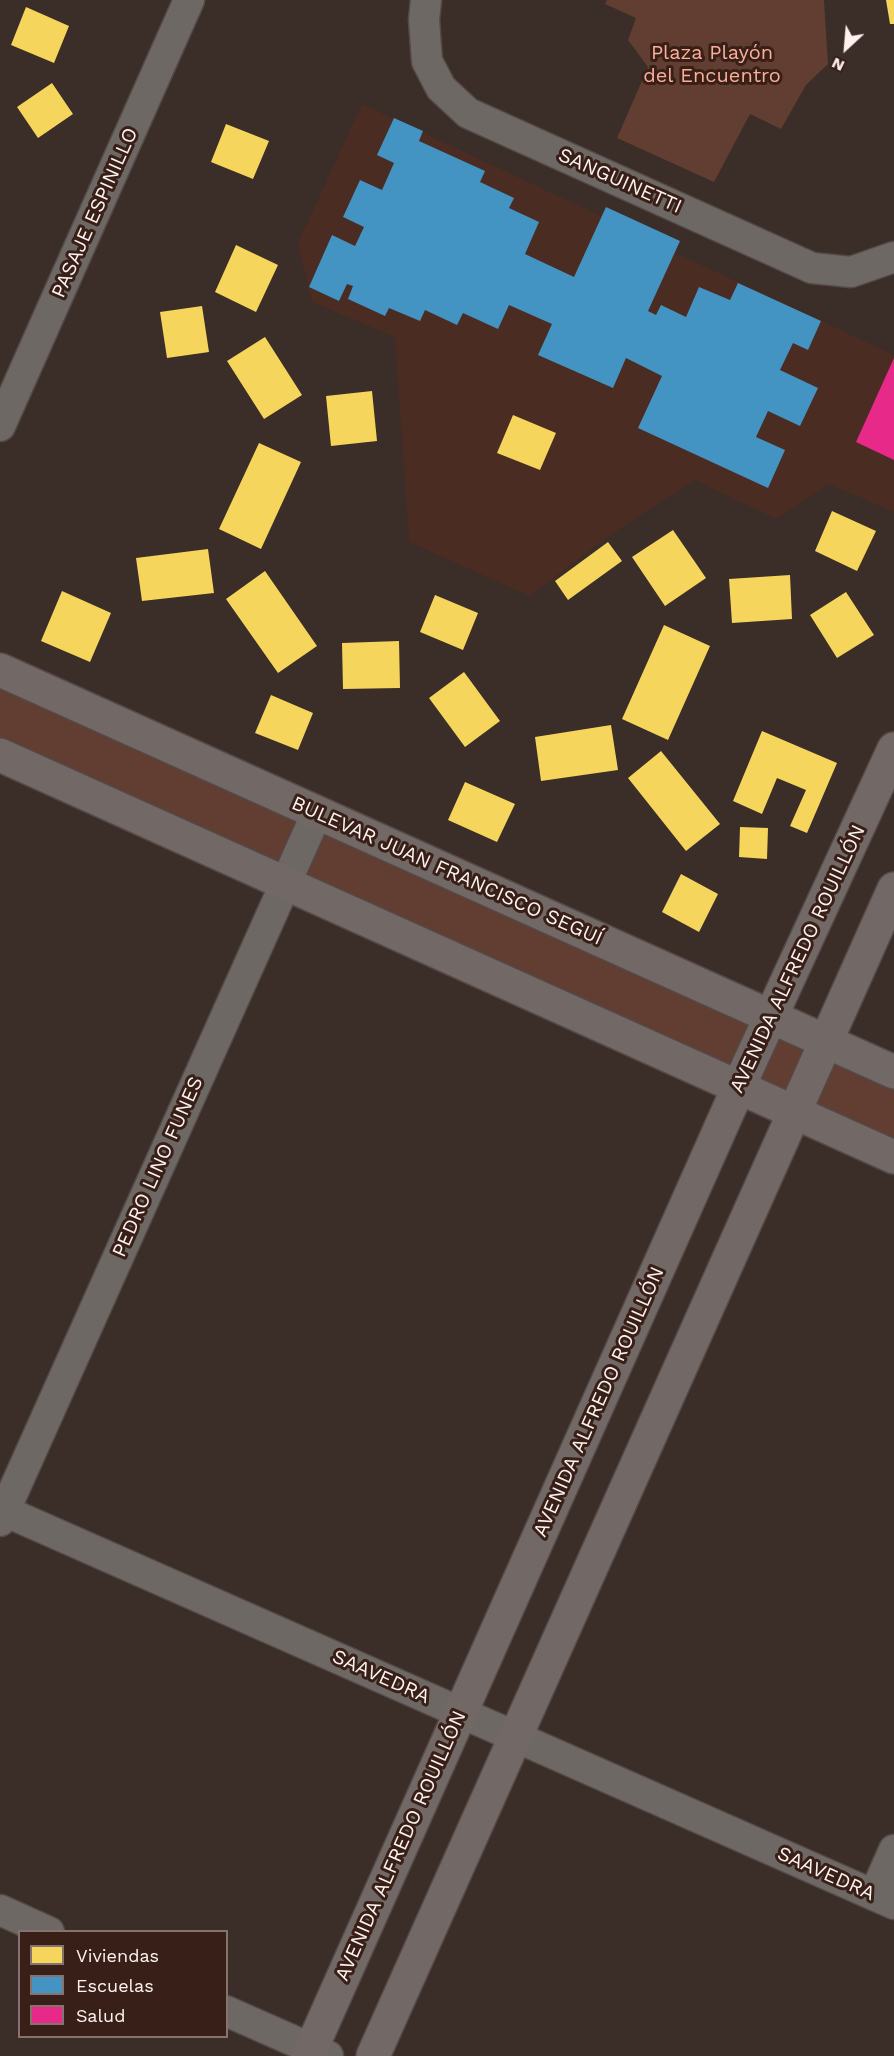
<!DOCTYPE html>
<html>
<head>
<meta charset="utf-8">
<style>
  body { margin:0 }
  #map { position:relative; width:894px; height:2056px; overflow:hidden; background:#3b2d28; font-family:"Work Sans",sans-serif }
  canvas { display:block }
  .legend { position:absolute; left:18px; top:1930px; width:210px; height:108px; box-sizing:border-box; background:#381f17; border:2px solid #87736d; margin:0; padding:8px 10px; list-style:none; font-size:18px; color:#fdf2ef }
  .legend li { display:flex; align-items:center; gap:12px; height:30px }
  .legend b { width:30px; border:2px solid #87736d }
  .north { position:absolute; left:816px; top:18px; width:60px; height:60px; -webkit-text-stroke:4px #381f17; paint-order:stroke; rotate:206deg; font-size:16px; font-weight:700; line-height:24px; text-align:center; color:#fdf2ef }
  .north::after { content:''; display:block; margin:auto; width:21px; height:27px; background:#fdf2ef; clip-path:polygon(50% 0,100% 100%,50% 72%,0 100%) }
</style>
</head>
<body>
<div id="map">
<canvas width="894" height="2056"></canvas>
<ul class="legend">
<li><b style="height:16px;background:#f6d55c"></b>Viviendas</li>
<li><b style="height:16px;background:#4393c3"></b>Escuelas</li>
<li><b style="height:16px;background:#e7298a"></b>Salud</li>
</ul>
<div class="north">N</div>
</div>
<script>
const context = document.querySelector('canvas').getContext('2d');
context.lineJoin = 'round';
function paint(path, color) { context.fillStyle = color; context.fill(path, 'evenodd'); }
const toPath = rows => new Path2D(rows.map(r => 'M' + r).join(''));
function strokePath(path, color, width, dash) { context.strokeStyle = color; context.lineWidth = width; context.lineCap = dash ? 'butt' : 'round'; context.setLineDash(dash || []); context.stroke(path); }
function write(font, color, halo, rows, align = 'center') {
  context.font = font + ' "Work Sans",sans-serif'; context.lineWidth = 6; context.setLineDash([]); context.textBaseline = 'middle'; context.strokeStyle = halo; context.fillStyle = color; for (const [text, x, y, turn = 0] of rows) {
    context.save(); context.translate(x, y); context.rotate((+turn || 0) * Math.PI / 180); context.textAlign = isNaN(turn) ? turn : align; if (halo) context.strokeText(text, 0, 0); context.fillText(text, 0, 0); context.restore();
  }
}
const built = toPath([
  [362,104,601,216,606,207,680,241,676,253,894,355,894,512,829,484,776,519,695,480,612,534,530,596,409,542,395,337,312,302,298,243]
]);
const green = toPath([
  [607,0,824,0,828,64,806,85,781,129,750,114,714,182,617,138,648,67,628,40,636,18,605,4],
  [0,670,894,1072,894,1157,0,755]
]);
const homes = toPath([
  [886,0,894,0,894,24,890,24],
  [26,7,69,26,54,63,11,45],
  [52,83,73,114,38,138,17,107],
  [226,124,269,141,253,179,211,162],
  [236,245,278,265,256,312,215,292],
  [202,306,209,352,167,358,160,312],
  [265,337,302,395,264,419,227,361],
  [372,391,377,441,331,446,326,396],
  [513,415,556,433,540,470,497,453],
  [259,443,301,462,261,549,219,529],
  [832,511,876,531,857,571,815,551],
  [673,530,706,578,665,606,632,557],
  [608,542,622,561,568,600,555,581],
  [208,549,214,593,142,601,136,558],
  [265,571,317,646,278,673,226,599],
  [790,575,792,619,732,623,729,579],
  [62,591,111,613,90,662,41,641],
  [846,592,874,635,837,658,810,615],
  [435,595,478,613,463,650,420,632],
  [664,625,710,646,668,740,622,719],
  [399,641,400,688,343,689,342,643],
  [464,672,500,721,465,747,429,698],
  [271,695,313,713,298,750,255,733],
  [611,725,618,770,541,781,535,737],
  [762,731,837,763,807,833,790,826,806,790,777,778,762,814,733,801],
  [661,751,720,824,686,851,628,778],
  [465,782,515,804,497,842,448,820],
  [740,827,768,828,767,859,739,857],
  [681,874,718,894,699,932,662,912]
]);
const schools = toPath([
  [394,118,423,131,419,141,485,171,480,182,514,198,509,208,539,222,525,254,574,277,606,207,680,241,648,311,656,315,661,305,686,317,699,287,730,300,738,283,821,321,808,350,793,343,780,370,818,388,800,426,768,411,756,437,785,450,768,488,638,428,662,376,626,358,613,388,538,355,552,324,509,305,498,329,463,313,457,325,425,310,420,321,389,308,385,316,348,299,353,286,347,284,339,301,309,287,332,235,355,246,364,227,343,217,360,180,382,190,394,163,377,155]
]);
const health = toPath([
  [894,358,894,460,856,442]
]);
const street = toPath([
  [426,0,424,20,427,61,441,88,468,113,812,268,851,272,894,257],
  [0,426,189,0],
  [0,1509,894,1904],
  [0,1521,317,813],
  [874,1895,894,1850],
  [0,1910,49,1932],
  [226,2011,328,2056]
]);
const secondary = toPath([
  [0,670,894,1072],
  [0,755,894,1157],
  [308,2056,749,1064,894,749],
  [373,2056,894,889]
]);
const parkNames = [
  ["Plaza Playón",712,53],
  ["del Encuentro",712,76]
];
const streetNames = [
  ["SANGUINETTI",620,181,24],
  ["PASAJE ESPINILLO",95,213,-66],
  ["BULEVAR JUAN FRANCISCO SEGUÍ",447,871,24],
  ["AVENIDA ALFREDO ROUILLÓN",798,959,-65],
  ["PEDRO LINO FUNES",158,1167,-66],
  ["AVENIDA ALFREDO ROUILLÓN",599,1402,-66],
  ["SAAVEDRA",381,1677,24],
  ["AVENIDA ALFREDO ROUILLÓN",401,1846,-66],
  ["SAAVEDRA",826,1874,24]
];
paint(built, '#4b2c23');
paint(green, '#623d32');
paint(homes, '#f6d55c');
paint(schools, '#4393c3');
paint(health, '#e7298a');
strokePath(street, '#544946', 33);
strokePath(secondary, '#544946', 36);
strokePath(street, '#6e6865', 30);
strokePath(secondary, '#726966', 33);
write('20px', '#fbaf98', '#381f17', parkNames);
write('20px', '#fdf2ef', '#381f17', streetNames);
</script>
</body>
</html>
